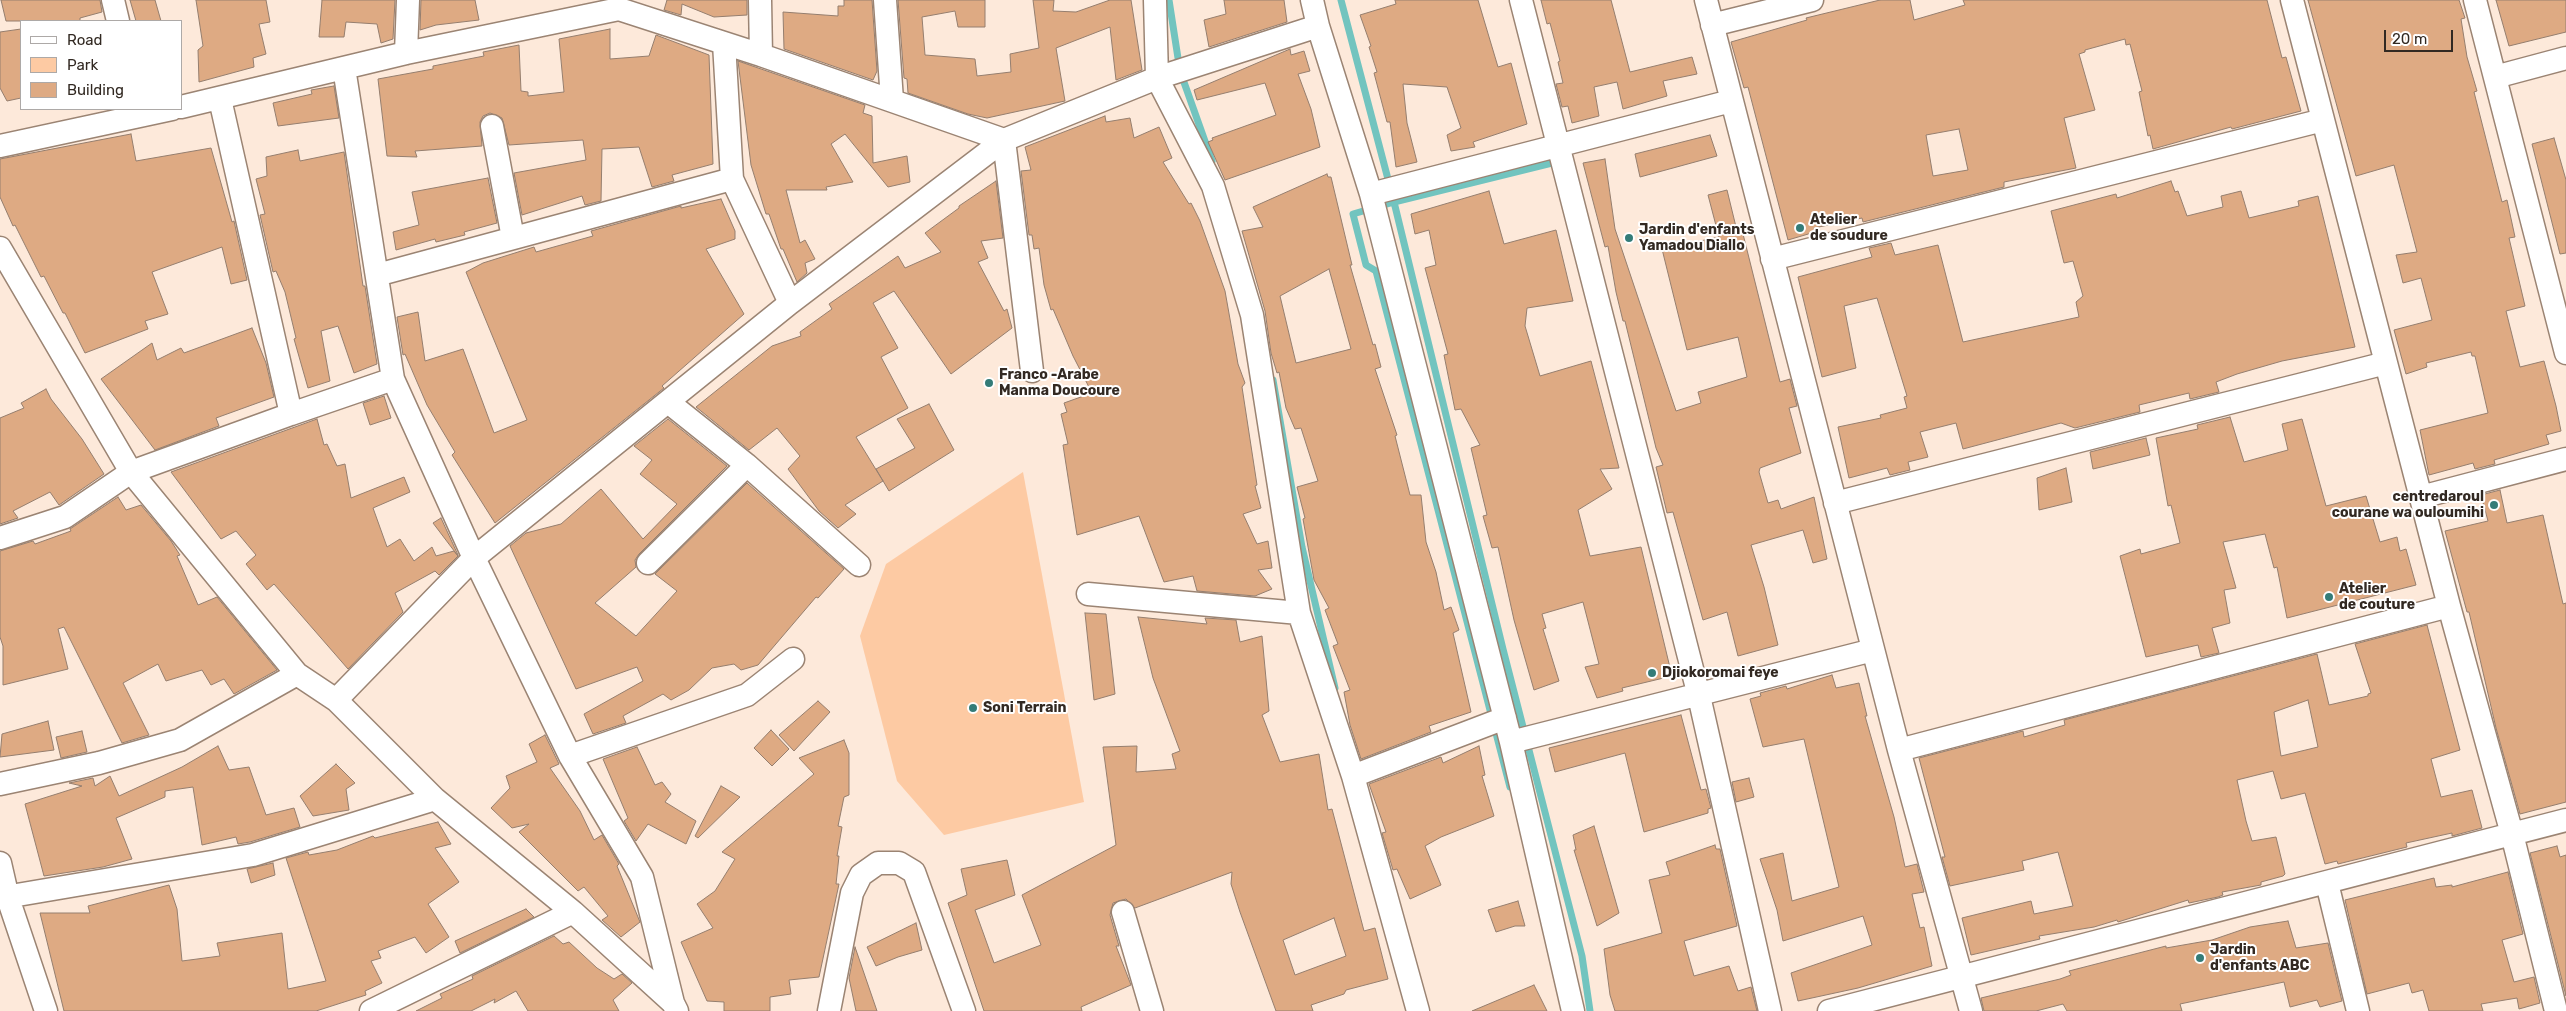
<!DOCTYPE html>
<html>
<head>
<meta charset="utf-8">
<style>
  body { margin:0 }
  #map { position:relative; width:2566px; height:1011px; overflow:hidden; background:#fde9da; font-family:Rubik,sans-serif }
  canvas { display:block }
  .legend { position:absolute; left:20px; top:20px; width:162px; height:90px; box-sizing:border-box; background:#fff; border:1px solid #ada9a7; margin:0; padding:6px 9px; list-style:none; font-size:15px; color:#322922 }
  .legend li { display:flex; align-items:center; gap:10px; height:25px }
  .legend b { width:25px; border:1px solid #ada9a7 }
  .scale { position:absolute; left:2384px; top:30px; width:69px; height:22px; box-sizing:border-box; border:2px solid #322922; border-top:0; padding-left:6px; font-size:15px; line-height:18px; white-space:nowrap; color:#322922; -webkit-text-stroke:4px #fff; paint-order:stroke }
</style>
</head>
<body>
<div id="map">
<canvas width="2566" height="1011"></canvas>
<ul class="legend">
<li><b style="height:6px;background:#fff"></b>Road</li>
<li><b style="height:14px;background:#fdcaa3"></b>Park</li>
<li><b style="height:14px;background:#deaa83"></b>Building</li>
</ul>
<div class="scale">20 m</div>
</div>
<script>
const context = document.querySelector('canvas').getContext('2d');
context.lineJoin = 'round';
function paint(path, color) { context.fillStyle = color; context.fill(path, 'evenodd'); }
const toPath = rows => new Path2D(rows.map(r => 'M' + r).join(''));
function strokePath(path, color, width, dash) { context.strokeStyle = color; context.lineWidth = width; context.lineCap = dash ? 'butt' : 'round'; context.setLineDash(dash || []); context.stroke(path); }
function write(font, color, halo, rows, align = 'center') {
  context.font = font + ' Rubik,sans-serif'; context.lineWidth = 4; context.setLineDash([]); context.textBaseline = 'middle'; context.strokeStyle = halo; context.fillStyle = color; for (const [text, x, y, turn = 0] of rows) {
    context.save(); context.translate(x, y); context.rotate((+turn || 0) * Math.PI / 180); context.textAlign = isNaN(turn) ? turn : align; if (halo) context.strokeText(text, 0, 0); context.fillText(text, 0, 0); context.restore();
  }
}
const green = toPath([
  [1023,472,1084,802,944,835,897,781,860,636,886,564]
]);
const stream = toPath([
  [1169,0,1180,71,1212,161],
  [1341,0,1394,202,1503,649,1582,956,1590,1011],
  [1273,380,1302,547,1335,688],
  [1510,787,1376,271,1366,265,1353,214,1394,202,1552,163]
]);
const building = toPath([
  [1,0,100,0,102,12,80,18,80,21,6,21,1,0],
  [130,0,155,0,161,21,136,21,130,0],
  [196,0,266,0,270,22,259,24,266,54,253,58,254,67,199,82,198,50,203,46,196,0],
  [322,0,395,0,393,39,381,43,377,24,346,22,344,37,319,37,322,0],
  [421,0,475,0,479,20,436,25,420,30,421,0],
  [667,0,747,0,747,15,714,17,682,4,681,15,664,10,667,0],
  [844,0,872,0,877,71,873,80,784,49,783,12,838,16,838,6,844,6,844,0],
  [898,0,985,0,985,27,958,27,955,11,922,17,925,55,975,59,977,76,1011,72,1010,54,1039,48,1033,0,1054,0,1053,11,1076,12,1110,0,1131,0,1142,70,1116,80,1110,27,1056,48,1065,101,987,118,968,114,908,93,907,79,904,78,898,0],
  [1224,0,1284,0,1287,22,1209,47,1204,20,1226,14,1224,0],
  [1395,0,1478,0,1498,67,1511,63,1527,124,1473,142,1475,147,1451,151,1447,135,1461,128,1447,87,1403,84,1407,123,1417,162,1396,167,1390,122,1387,122,1374,73,1377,72,1369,47,1371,46,1360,15,1396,4,1395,0],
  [1541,0,1611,0,1630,72,1692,57,1697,74,1663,81,1667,96,1623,109,1617,82,1594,87,1599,116,1572,123,1568,106,1562,107,1556,84,1563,83,1558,62,1560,61,1550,23,1547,24,1541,0],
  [1880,0,1910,0,1914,20,1965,5,1963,0,2267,0,2282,58,2286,57,2301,111,2232,129,2231,127,2153,149,2150,135,2148,136,2139,92,2142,91,2130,44,2126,45,2125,39,2085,50,2085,52,2079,54,2095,110,2064,118,2076,168,2004,182,2004,187,1863,222,1862,218,1814,228,1815,232,1788,240,1748,87,1744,88,1731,42,1807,20,1806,18,1880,0],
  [1959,129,1968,170,1933,176,1926,135,1959,129],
  [2308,0,2459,0,2465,18,2461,19,2467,57,2477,91,2474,92,2502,202,2507,200,2515,237,2509,238,2525,306,2506,311,2520,367,2544,361,2556,406,2561,431,2546,435,2549,444,2494,460,2495,464,2475,469,2473,463,2429,475,2420,430,2488,413,2475,356,2472,356,2471,352,2426,363,2427,367,2406,374,2394,330,2432,320,2421,278,2403,283,2396,255,2417,252,2394,165,2356,176,2308,0],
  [2496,0,2566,0,2566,32,2509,46,2496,0],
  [21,29,21,98,7,101,0,88,0,32,21,29],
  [610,29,610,59,649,56,656,35,709,55,713,164,672,175,674,181,652,187,639,147,602,149,601,201,585,205,582,196,522,215,514,173,586,160,583,140,509,145,502,118,490,113,483,116,480,122,482,146,415,151,417,157,387,156,378,79,433,69,433,66,484,56,483,52,519,45,521,91,528,92,528,96,564,92,559,39,610,29],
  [1290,49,1291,55,1304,51,1310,71,1298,74,1311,109,1320,147,1225,180,1208,142,1213,140,1212,138,1276,115,1265,83,1197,100,1194,90,1290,49],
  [738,61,865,105,863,113,872,116,873,163,907,156,910,182,888,187,845,134,831,144,853,182,826,187,827,190,786,190,800,243,805,240,815,259,805,263,807,273,797,282,783,249,781,249,769,214,766,214,751,165,738,61],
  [334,86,339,118,278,126,273,103,312,94,311,90,334,86],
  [1105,116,1106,122,1130,118,1134,138,1159,127,1172,158,1163,162,1189,204,1191,203,1200,221,1225,291,1238,364,1245,383,1242,387,1257,485,1255,486,1261,508,1243,514,1257,544,1268,541,1272,568,1258,570,1272,589,1255,596,1197,591,1193,576,1164,582,1139,516,1077,535,1063,445,1068,444,1061,414,1067,412,1064,403,1092,393,1073,356,1053,309,1051,310,1044,285,1039,248,1034,249,1032,235,1029,235,1021,171,1031,170,1025,147,1105,116],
  [131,134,136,161,211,148,232,222,234,221,247,280,231,284,222,247,152,272,168,314,145,321,148,329,85,353,65,313,63,313,44,276,41,277,15,225,13,226,0,197,0,159,131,134],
  [1710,135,1717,156,1640,177,1635,154,1710,135],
  [2554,138,2566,180,2566,253,2560,254,2532,144,2554,138],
  [298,150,300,161,344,152,363,286,365,286,377,364,354,373,338,326,321,331,330,381,308,388,294,339,296,338,285,292,276,271,273,272,260,215,265,214,256,179,267,176,266,157,298,150],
  [1605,159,1615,229,1676,411,1701,403,1698,392,1747,377,1738,337,1687,350,1662,249,1719,237,1708,195,1727,190,1737,231,1742,230,1780,382,1790,379,1797,406,1789,408,1801,453,1760,468,1759,472,1768,503,1778,500,1781,509,1814,497,1827,559,1813,563,1803,530,1751,545,1764,587,1778,645,1738,656,1727,612,1703,620,1673,512,1667,513,1656,467,1663,465,1656,448,1625,321,1623,321,1616,292,1608,246,1605,247,1583,163,1605,159],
  [1327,174,1328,177,1331,177,1352,265,1350,265,1373,345,1375,344,1381,367,1375,369,1397,435,1395,436,1410,495,1421,495,1426,542,1436,572,1444,610,1451,607,1459,630,1453,633,1471,712,1429,726,1431,732,1361,759,1350,725,1344,692,1350,690,1333,646,1338,644,1325,610,1329,608,1314,580,1303,519,1305,518,1297,487,1318,481,1301,428,1295,429,1286,408,1279,372,1277,373,1271,353,1265,311,1242,231,1263,227,1253,207,1327,174],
  [1329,269,1351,349,1296,363,1280,296,1329,269],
  [488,178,497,223,464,232,465,235,436,242,435,239,396,250,393,232,419,225,412,192,488,178],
  [996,181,1003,238,981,241,988,258,978,262,1004,311,1007,309,1012,328,951,374,894,291,873,303,898,348,881,357,908,408,856,437,883,481,845,505,856,514,838,528,819,511,788,469,800,456,777,428,749,450,696,407,772,346,801,336,800,332,832,309,829,304,898,256,905,268,941,252,925,233,959,208,959,206,996,181],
  [2171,181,2175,192,2178,191,2187,216,2223,207,2221,196,2241,191,2249,218,2299,206,2298,201,2318,196,2355,347,2282,361,2237,374,2216,382,2219,392,2190,399,2189,393,2139,405,2140,412,2075,428,2061,423,1963,449,1956,423,1920,432,1928,457,1908,462,1910,470,1890,475,1887,468,1849,478,1838,427,1881,418,1880,415,1907,408,1904,397,1907,396,1877,298,1844,306,1856,368,1822,377,1798,277,1872,257,1869,248,1891,243,1895,255,1938,245,1963,342,2079,317,2076,302,2083,296,2073,261,2064,263,2051,211,2116,194,2117,198,2171,181],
  [1489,191,1504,244,1556,230,1573,301,1527,308,1525,326,1540,376,1591,361,1619,468,1600,469,1612,489,1578,510,1590,556,1641,547,1672,676,1622,688,1623,691,1597,698,1585,667,1599,664,1583,602,1542,614,1546,628,1543,629,1559,681,1534,690,1514,620,1498,547,1492,548,1483,516,1487,515,1471,448,1480,445,1461,409,1455,410,1444,355,1448,354,1425,268,1436,265,1429,230,1415,234,1411,214,1489,191],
  [721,199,735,231,735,239,706,249,744,314,662,386,664,388,495,523,452,455,455,452,427,405,405,354,403,355,397,317,418,312,425,361,463,349,494,433,527,420,466,272,483,263,534,247,536,252,593,236,591,231,681,206,681,208,721,199],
  [252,328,266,363,274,397,216,418,219,426,155,450,101,379,152,343,157,360,181,348,184,353,252,328],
  [46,389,51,399,82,439,104,474,59,505,50,492,13,511,18,518,0,524,0,418,24,408,21,403,46,389],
  [384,396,391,418,370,425,363,403,384,396],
  [929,404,954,450,889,491,876,469,915,448,897,419,929,404],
  [2230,417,2244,462,2288,450,2282,424,2302,419,2326,506,2366,496,2380,542,2397,537,2400,551,2406,549,2416,585,2287,618,2277,567,2274,568,2265,534,2223,542,2236,588,2224,590,2230,623,2212,628,2219,653,2201,657,2198,645,2146,657,2120,556,2140,549,2141,554,2180,543,2171,505,2168,506,2156,438,2198,429,2197,425,2230,417],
  [317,419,324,445,327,444,337,466,345,464,351,498,404,477,410,492,373,508,387,547,400,539,414,561,432,547,436,556,454,551,458,556,439,575,435,571,395,593,403,612,348,669,274,584,267,590,246,564,256,555,236,531,221,539,171,472,317,419],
  [668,419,727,466,639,554,635,560,636,567,595,603,636,636,677,591,655,574,747,483,844,569,818,598,816,597,758,665,741,670,734,664,712,668,689,690,671,700,663,694,623,716,626,723,593,734,584,714,643,681,637,667,576,689,510,546,526,533,561,524,601,489,643,539,677,504,640,474,652,460,634,446,668,419],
  [2146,438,2150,455,2093,469,2090,452,2146,438],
  [2066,468,2072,502,2039,510,2037,478,2066,468],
  [2500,490,2507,523,2543,515,2563,604,2566,603,2566,802,2520,814,2496,728,2469,612,2467,612,2445,531,2488,521,2481,495,2500,490],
  [118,497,126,510,141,505,171,541,180,555,177,556,198,605,217,597,277,670,234,694,224,679,211,685,202,670,166,681,158,664,123,683,149,735,122,743,64,627,58,629,68,669,3,685,3,646,0,637,0,551,33,541,35,544,71,531,70,529,118,497],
  [441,518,458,555,458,556,433,523,441,518],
  [1085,613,1106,614,1115,694,1094,700,1085,613],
  [1138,617,1207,624,1205,618,1236,620,1240,642,1262,636,1269,711,1262,715,1280,762,1319,754,1328,810,1332,809,1364,931,1375,928,1388,979,1346,990,1344,994,1311,1005,1313,1011,1276,1011,1240,912,1231,884,1232,872,1135,908,1126,899,1113,903,1110,915,1119,946,1116,946,1131,985,1081,1007,1082,1011,984,1011,948,903,967,895,961,869,1007,860,1015,895,975,910,994,963,1041,945,1022,895,1116,845,1103,747,1137,746,1136,772,1176,769,1172,754,1180,751,1153,678,1138,617],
  [1334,918,1346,956,1295,975,1283,940,1334,918],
  [2427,625,2460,750,2431,759,2441,797,2472,790,2482,828,2452,836,2452,833,2406,843,2407,847,2338,864,2337,861,2325,864,2305,793,2281,799,2273,771,2237,780,2246,821,2252,841,2276,837,2285,874,2283,876,2261,882,2261,885,2222,892,2223,895,2218,897,2189,903,2188,900,2118,922,2117,920,2094,927,2039,936,2040,939,1971,955,1962,918,2031,901,2034,914,2073,906,2058,852,2022,861,2024,870,1950,886,1942,857,1945,857,1919,758,2023,731,2024,737,2065,725,2064,720,2317,654,2329,705,2368,696,2368,694,2371,693,2355,644,2427,625],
  [2308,700,2318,747,2281,756,2274,712,2308,700],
  [1832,675,1836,688,1859,683,1867,716,1865,716,1894,817,1905,867,1917,864,1924,892,1912,894,1920,928,1924,927,1932,966,1858,988,1798,1001,1791,973,1872,945,1863,916,1783,941,1777,910,1760,859,1783,853,1792,901,1839,887,1804,739,1763,747,1750,699,1761,696,1760,693,1786,686,1787,689,1832,675],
  [818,701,830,712,794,751,779,735,818,701],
  [1681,715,1701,790,1706,789,1711,808,1708,809,1708,813,1644,832,1625,753,1555,772,1549,748,1681,715],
  [48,721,54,750,0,757,2,734,48,721],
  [771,730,789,749,772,766,754,748,771,730],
  [82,731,87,752,61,758,56,737,82,731],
  [545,735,559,764,550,768,580,811,594,840,602,835,619,864,617,866,640,922,621,937,602,920,608,916,584,887,578,891,519,832,529,824,512,828,491,808,510,788,506,776,537,762,529,744,545,735],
  [844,740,849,753,849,795,844,797,838,826,842,827,837,856,839,856,836,884,839,884,819,977,789,980,791,994,770,997,770,1011,724,1011,724,1002,707,1001,681,942,713,928,697,904,715,891,735,859,722,852,814,774,799,758,844,740],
  [218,746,229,770,249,767,266,815,294,808,300,827,250,842,238,844,236,837,202,845,193,787,165,791,165,797,116,818,132,859,103,867,44,876,25,804,82,786,69,783,93,778,95,786,110,776,119,796,182,767,218,746],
  [1479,746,1485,775,1482,776,1494,816,1441,837,1425,846,1441,885,1410,899,1397,869,1393,870,1382,833,1386,832,1369,784,1441,757,1443,763,1479,746],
  [637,747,655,785,662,782,671,794,665,802,696,821,686,844,648,824,636,841,624,821,628,818,603,759,637,747],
  [336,764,355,783,346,789,349,810,313,816,300,796,336,764],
  [1749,778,1754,797,1736,802,1732,782,1749,778],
  [721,786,740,797,698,838,695,836,721,786],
  [438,822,451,844,435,848,459,882,428,904,449,937,426,953,415,937,378,951,381,958,371,961,382,983,365,991,366,995,316,1011,64,1011,40,913,90,913,88,906,169,885,177,909,182,961,220,956,217,943,282,933,288,989,326,981,286,858,308,852,309,855,337,850,373,836,375,838,438,822],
  [1594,826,1619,913,1597,926,1574,850,1576,850,1573,835,1594,826],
  [1715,845,1716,849,1720,849,1737,926,1684,941,1694,976,1729,966,1738,991,1751,987,1757,1011,1615,1011,1610,995,1604,949,1662,933,1649,880,1670,875,1666,862,1715,845],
  [2557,846,2560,857,2566,855,2566,996,2530,853,2557,846],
  [273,863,275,875,251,883,247,869,273,863],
  [2508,872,2523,934,2502,940,2514,982,2534,977,2540,1003,2519,1009,2517,998,2481,1004,2483,1011,2429,1011,2423,990,2412,993,2409,983,2367,994,2345,900,2434,878,2436,887,2452,885,2452,887,2508,872],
  [1518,901,1525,926,1515,926,1496,932,1488,910,1518,901],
  [526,909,534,917,460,953,455,941,526,909],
  [2288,921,2296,948,2328,943,2342,1001,2320,1007,2317,1000,2290,1007,2284,982,2180,1004,2182,1011,2067,1011,2063,1004,2036,1011,1984,1011,1981,998,2060,979,2071,975,2069,971,2166,946,2166,948,2212,940,2250,927,2288,921],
  [916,923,922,950,898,957,876,966,867,947,916,923],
  [554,936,563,944,569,942,597,968,614,979,622,974,632,983,613,1000,619,1011,528,1011,516,991,494,1003,495,999,471,1011,416,1011,442,998,440,994,473,979,472,976,554,936],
  [855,947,877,1011,856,1011,849,978,855,947],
  [1534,985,1547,1011,1472,1011,1534,985]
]);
const minor = toPath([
  [113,0,118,21],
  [760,0,761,55],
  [885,0,892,100],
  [1312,0,1318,26,1371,194,1511,742,1573,1011],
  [1521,0,1699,696,1770,1011],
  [1706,0,1899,750,1971,1011],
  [2292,0,2449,606,2512,834,2556,1011],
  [2475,0,2566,353],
  [1712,25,1812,0],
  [724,43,732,179,790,303],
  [406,53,408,0],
  [344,68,393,379,474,558,570,756,642,877,673,1003],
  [2495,77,2566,58],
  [220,99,291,414,393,379],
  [181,107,406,53,619,9,761,55,1004,140,1032,371],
  [492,126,513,238],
  [0,146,172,109],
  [1371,194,1731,101],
  [0,248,131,472,297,674,336,700,435,799,573,912,673,1003,677,1011],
  [1772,259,2323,120],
  [377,275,732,179],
  [668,402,747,465,859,565],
  [2421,497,2566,459],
  [1835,503,2386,363],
  [0,538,65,517,131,472,291,414],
  [648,563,747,465],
  [1088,594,1299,613,1252,315,1213,186,1157,78,1155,0],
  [1299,613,1353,776,1418,1011],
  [336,700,474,558,790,303,1004,140,1157,78,1318,26],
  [1511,742,1873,650],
  [1899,750,2449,606],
  [570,756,747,695,793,659],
  [1353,776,1505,718],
  [0,784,99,763,180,740,297,674],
  [0,863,8,898,46,1011],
  [2327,883,2358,1011],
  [0,898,253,855,435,799],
  [1123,912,1152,1011],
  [371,1011,573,912],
  [829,1011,852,893,861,875,878,863,899,863,914,872,964,1011],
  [1829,1011,2566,820]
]);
const markers = [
  [1800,228,5,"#347c78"],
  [1629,238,5,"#347c78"],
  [989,383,5,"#347c78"],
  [2494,505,5,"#347c78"],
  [2329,597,5,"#347c78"],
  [1652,673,5,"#347c78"],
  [973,708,5,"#347c78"],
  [2200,958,5,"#347c78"]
];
const poiNames = [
  ["Atelier",1810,220],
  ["de soudure",1810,236],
  ["Jardin d'enfants",1639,230],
  ["Yamadou Diallo",1639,246],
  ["Franco -Arabe",999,375],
  ["Manma Doucoure",999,391],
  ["centredaroul",2484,497,"right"],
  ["courane wa ouloumihi",2484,513,"right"],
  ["Atelier",2339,589],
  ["de couture",2339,605],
  ["Djiokoromai feye",1662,673],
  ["Soni Terrain",983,708],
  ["Jardin",2210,950],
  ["d'enfants ABC",2210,966]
];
paint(green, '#fdcaa3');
strokePath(stream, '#72c4bf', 7);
paint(building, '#deaa83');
strokePath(building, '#957e6e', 1);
strokePath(minor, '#9b8473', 25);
strokePath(minor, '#fff', 22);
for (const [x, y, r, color] of markers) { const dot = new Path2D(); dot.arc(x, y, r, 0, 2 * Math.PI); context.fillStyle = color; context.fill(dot); strokePath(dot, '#fff', 2); }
write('bold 14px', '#322922', '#fff', poiNames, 'left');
</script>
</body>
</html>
